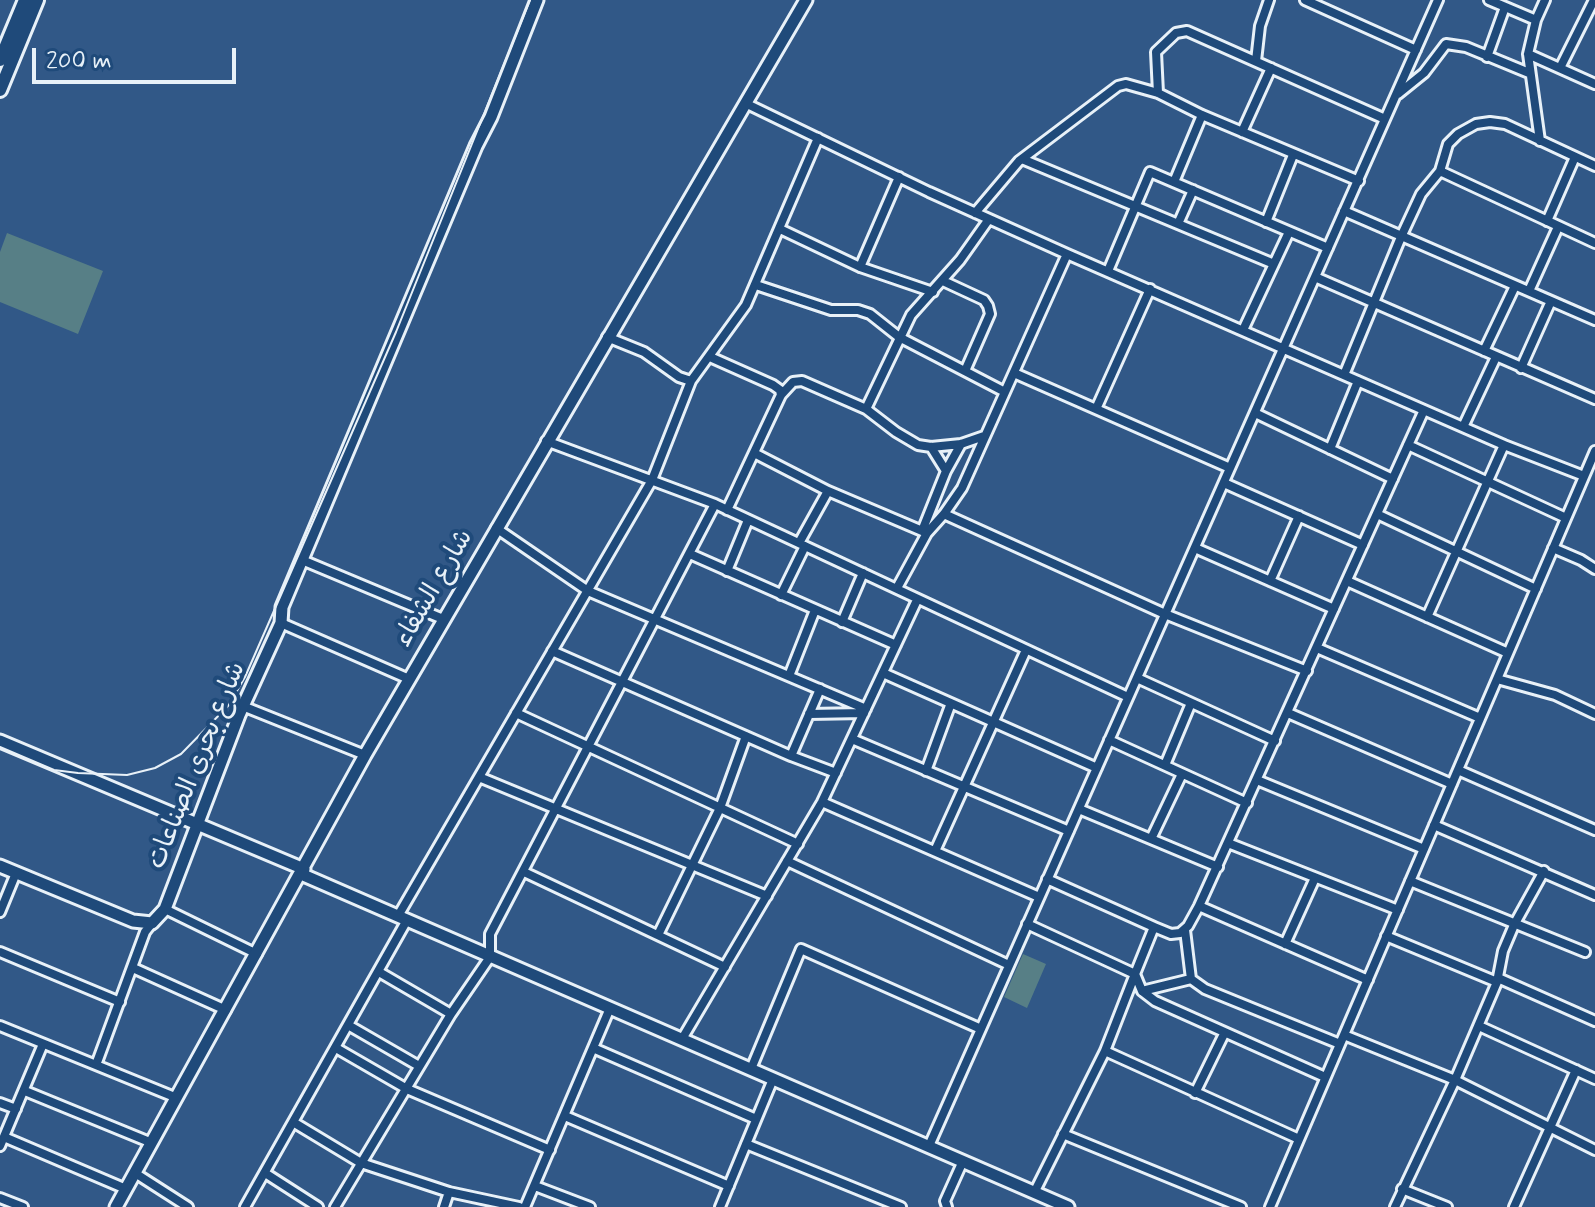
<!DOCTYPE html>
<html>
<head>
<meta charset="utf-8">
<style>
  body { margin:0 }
  #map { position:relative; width:1595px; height:1207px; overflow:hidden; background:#315887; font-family:Mynerve,sans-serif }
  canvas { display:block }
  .scale { position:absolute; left:32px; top:48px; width:204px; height:36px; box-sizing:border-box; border:4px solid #e8f1f8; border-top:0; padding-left:10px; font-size:24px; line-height:28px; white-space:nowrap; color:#e8f1f8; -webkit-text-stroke:6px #1f4a7a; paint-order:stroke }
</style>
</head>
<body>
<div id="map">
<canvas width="1595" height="1207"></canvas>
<div class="scale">200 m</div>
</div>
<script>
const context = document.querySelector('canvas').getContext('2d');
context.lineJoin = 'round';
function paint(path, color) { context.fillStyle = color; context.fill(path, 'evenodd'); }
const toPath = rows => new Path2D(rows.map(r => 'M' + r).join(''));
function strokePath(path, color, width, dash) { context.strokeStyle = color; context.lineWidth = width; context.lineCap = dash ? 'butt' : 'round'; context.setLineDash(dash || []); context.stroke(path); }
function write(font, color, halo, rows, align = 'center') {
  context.font = font + ' Mynerve,"Playpen Sans Arabic",sans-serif'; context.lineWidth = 8; context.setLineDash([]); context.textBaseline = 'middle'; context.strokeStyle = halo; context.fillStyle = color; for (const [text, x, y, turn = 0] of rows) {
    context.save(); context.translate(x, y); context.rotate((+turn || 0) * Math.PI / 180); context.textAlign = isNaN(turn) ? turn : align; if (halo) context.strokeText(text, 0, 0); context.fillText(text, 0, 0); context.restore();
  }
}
const green = toPath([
  [7,233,103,271,78,334,0,302,0,252],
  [1023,954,1046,964,1027,1008,1004,997]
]);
const street = toPath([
  [1305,0,1416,50],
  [1489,0,1536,20],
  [1528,54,1595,84],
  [1487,57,1505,7],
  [1256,61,1260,26,1269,0],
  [1560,68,1594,0],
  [1158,93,1156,52,1176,33,1187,31,1385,119],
  [1398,94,1424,73,1446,44,1466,47,1529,73],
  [745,103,929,192,1067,254,1504,445,1584,476],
  [1242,132,1271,68],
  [1540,141,1528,54,1536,20,1545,0],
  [1022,159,1274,264],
  [1440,171,1595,243],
  [1174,182,1202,115],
  [1344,211,1595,320],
  [975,213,1019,161,1118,86,1126,84,1158,93,1202,115,1359,181],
  [1547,221,1575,157],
  [1266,222,1293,155],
  [1178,224,1193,190],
  [780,229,860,267,933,292],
  [860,267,899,177],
  [1108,271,1150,172,1328,248],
  [1315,277,1595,399],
  [943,281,984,300,988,306,990,314,965,371],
  [756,285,831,310,858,310,870,314,899,337,1005,392],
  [1529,291,1558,227],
  [1243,330,1289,232],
  [607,337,644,352,679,377,691,381,746,305,818,138],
  [1484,351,1515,286],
  [710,357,773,385,780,390,781,395],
  [1521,368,1551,301],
  [1014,373,1230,468],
  [1344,375,1401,237,1421,194,1440,171,1448,144,1458,134,1476,124,1490,122,1505,124,1595,166],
  [1096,409,1150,289],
  [1255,413,1393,479],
  [1463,427,1496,357],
  [984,436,961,444,931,447,918,445,896,432,866,409,911,315,960,260,989,219],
  [546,441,715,504,1128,697],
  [1408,445,1566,518],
  [931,447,946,471],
  [1330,449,1358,381],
  [754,453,828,491,799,543],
  [1224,483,1363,545],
  [828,491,927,533],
  [727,510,781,395,793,382,802,381,866,409],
  [944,514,1165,614,1307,671],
  [1377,514,1536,589],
  [496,528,588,591,866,709],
  [922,531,946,471,961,444],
  [1195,548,1334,609],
  [1553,548,1581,560,1595,569],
  [690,554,896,645],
  [302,560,443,619],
  [727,571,748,520],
  [1270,581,1299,516],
  [1347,581,1508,653],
  [897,588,927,533,944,514,962,488,1067,254],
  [781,595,805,546],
  [1427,617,1504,445],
  [842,622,863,573],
  [281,623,409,679],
  [1317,648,1480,718],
  [552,651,791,756,836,773],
  [883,673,1097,768],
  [789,676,815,610],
  [1137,678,1275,741],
  [1497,679,1555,695,1595,714],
  [245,707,365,755],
  [516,713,798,844],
  [1288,713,1452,784],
  [809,714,864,713],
  [852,739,1069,831],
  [1109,740,1247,803],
  [791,756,820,689],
  [1165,765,1191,703],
  [1458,770,1595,830],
  [926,771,951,703],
  [479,777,767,896],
  [1257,780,1424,849],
  [822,802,1039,897],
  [1079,809,1218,867],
  [1434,825,1595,895],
  [1151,839,1182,774],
  [1228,843,1398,910],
  [935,851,1026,650],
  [787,861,1009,965],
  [524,872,725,967],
  [1047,879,1154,927],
  [1410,881,1585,952],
  [1199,906,1368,980],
  [165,909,257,954],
  [0,912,16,873],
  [398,916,652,480,691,381],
  [1027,924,1135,974,1105,1051,1034,1193],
  [1185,930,1191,979,1205,989,1340,1044],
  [658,935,720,808,746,736],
  [1386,936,1497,982],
  [1285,944,1315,878],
  [0,952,120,1002],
  [133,968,226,1010],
  [379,972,451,1014],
  [1498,978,1595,1021],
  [1142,991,1191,979],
  [348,1025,419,1066],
  [0,1026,177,1098],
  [1479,1026,1595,1079],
  [1344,1035,1455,1080,1595,1150],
  [682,1039,822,802,917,600],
  [336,1048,407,1089,550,1150],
  [593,1048,756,1119],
  [1105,1051,1299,1139],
  [96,1065,145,932,152,923],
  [751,1069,801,949,981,1029],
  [1325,1077,1155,1001,1142,991,1135,974,1154,927,1171,934,1180,933,1188,926,1199,906,1424,410],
  [25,1091,152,1143],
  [1195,1093,1224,1034],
  [0,1103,16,1109],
  [565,1116,729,1186],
  [293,1122,361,1163,449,1192,519,1207],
  [1063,1134,1241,1207],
  [4,1137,126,1189],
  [746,1144,901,1207],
  [0,1146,43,1044],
  [929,1146,1438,0],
  [135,1173,188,1207],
  [265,1173,318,1207],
  [535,1186,590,1207],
  [1402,1189,1447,1207],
  [0,1198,23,1207],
  [245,1207,407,920],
  [335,1207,451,1014,490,957,490,934,715,504],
  [444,1207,449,1192],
  [525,1207,610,1008],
  [720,1207,773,1079],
  [947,1207,945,1201,963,1161],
  [1270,1207,1595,451],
  [1395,1207,1455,1080,1497,982,1503,951,1514,925,1544,871],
  [1514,1207,1576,1070]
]);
const secondary = toPath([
  [0,741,304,869],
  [0,866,133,921,152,923,165,909,239,715,281,623,282,607,476,146,491,117,537,0],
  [301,874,1068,1207],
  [116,1207,365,755,806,0]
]);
const primary = toPath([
  [0,60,25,0],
  [0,90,37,0]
]);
const rail = toPath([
  [0,747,54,770,78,773,127,775,155,768,181,754,228,706,245,677,396,332,530,0]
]);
const streetNames = [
  ["شارع الشفاء",435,589,-60],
  ["شارع بحرى الصناعات",198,766,-68]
];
paint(green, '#577f86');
strokePath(street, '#e8f1f8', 14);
strokePath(secondary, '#e8f1f8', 17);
strokePath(primary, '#e8f1f8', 18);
strokePath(street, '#1f4a7a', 8);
strokePath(secondary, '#1f4a7a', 11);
strokePath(primary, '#1f4a7a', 12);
strokePath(rail, '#e8f1f8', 2);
write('26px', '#e8f1f8', '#1f4a7a', streetNames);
</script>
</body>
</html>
